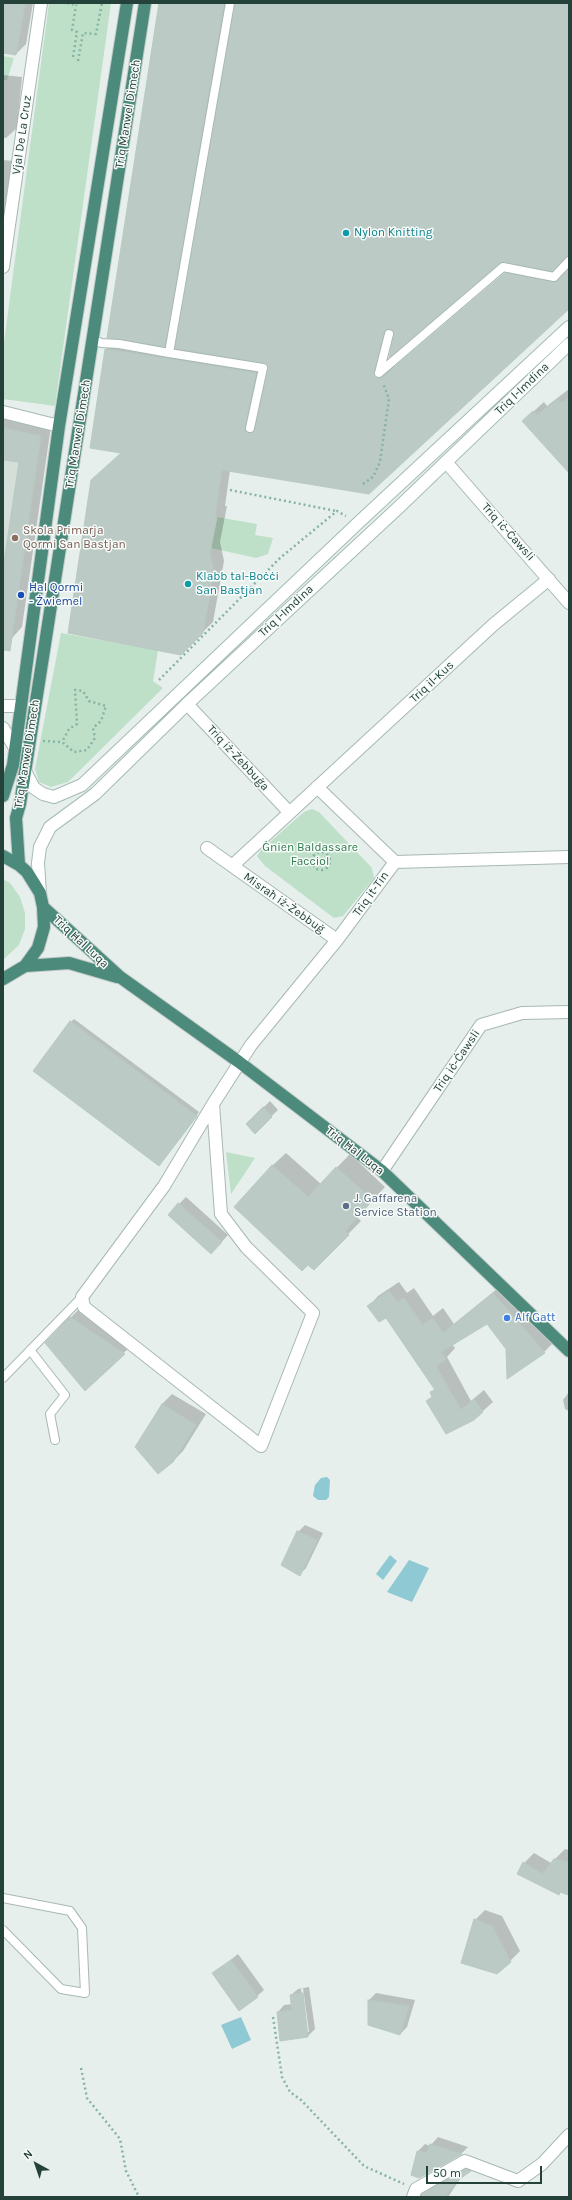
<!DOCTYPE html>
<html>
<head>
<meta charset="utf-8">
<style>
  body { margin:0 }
  #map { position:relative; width:572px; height:2200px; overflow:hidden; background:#e6efeb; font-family:Karla,sans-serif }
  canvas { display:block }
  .frame { position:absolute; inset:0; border:4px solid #24423a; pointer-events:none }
  .north { position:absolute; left:16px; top:2144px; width:40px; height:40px; -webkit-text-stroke:3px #f7fbf9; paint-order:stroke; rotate:320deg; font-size:11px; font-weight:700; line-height:16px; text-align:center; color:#24423a }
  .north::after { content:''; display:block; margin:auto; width:14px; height:18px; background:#24423a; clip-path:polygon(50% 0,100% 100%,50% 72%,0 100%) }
  .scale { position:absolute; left:426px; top:2166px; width:116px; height:18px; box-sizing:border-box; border:2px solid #24423a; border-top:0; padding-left:5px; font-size:12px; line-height:14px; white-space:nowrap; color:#24423a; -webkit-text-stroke:3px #f7fbf9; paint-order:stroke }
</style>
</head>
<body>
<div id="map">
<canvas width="572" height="2200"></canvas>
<div class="frame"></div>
<div class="north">N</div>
<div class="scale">50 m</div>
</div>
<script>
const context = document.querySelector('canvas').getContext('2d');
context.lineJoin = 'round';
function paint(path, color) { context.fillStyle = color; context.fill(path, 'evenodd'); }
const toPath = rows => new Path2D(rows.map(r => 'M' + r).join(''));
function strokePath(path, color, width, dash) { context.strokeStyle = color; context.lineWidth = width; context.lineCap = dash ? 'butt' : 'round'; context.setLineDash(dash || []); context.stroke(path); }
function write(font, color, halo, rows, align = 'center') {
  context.font = font + ' Karla,sans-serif'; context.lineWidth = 3; context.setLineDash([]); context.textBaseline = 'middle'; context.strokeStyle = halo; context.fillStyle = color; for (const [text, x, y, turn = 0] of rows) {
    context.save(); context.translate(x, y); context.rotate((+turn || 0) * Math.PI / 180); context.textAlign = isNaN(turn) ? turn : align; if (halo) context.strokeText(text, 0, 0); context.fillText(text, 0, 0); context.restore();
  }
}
const built = toPath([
  [3,428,41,436,12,639,3,642]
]);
const green = toPath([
  [49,3,111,3,55,406,3,399,3,350],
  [3,56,14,58,7,80,3,80],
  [217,517,257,524,255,535,273,538,268,554,256,558,211,548],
  [61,633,158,650,153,681,163,688,68,782,51,787,39,782,35,769],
  [312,809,319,812,372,868,374,878,343,916,334,918,265,866,257,856,262,849,304,812],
  [3,879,10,883,20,897,25,913,25,929,19,945,3,960],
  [226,1152,255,1158,231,1194]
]);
const water = toPath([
  [327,1477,330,1480,329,1497,326,1500,318,1500,313,1496,315,1485,321,1478],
  [390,1555,397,1561,383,1580,376,1574],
  [409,1560,429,1568,412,1602,387,1592],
  [241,2017,251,2040,232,2049,221,2025]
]);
const shadow = toPath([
  [3,3,33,3,26,44,16,54,3,52],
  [160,3,233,3,175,335,164,346,176,348,236,3,569,3,569,255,552,270,567,272,569,270,569,307,230,470,225,506,227,506,220,542,224,561,213,622,180,654,122,452,106,349,117,338],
  [504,261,516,263,394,367,388,368,384,361,393,329,395,333,499,262],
  [267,360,269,369,258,422,255,416],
  [3,75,22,77,17,128,6,138,3,138],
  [3,160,13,161,5,213,3,215],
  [569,389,569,472,523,421,544,402,547,406],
  [3,416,51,426,22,627,12,638,3,641,3,575,21,461,3,459],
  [74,1019,199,1112,162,1161,71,1022],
  [270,1101,278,1110,255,1132,247,1124],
  [286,1153,321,1184,350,1154,385,1187,357,1217,361,1221,314,1269,272,1166],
  [186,1197,228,1235,218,1246,179,1204],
  [399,1282,407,1293,414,1288,433,1316,443,1308,454,1324,503,1284,554,1342,544,1352,507,1348,487,1322,452,1344,455,1348,447,1357,471,1401,484,1390,493,1402,474,1419,428,1401,433,1396,431,1393,435,1388,386,1316,369,1306,378,1296],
  [81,1307,134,1343,85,1390,46,1343],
  [569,1392,569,1411,565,1409,563,1400],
  [172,1394,206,1414,183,1451,172,1462,136,1447,162,1404],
  [305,1525,323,1533,306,1568,300,1574,298,1532],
  [565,1849,569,1850,569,1894,561,1892,559,1894,524,1863,534,1853,551,1863],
  [485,1910,502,1916,520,1951,510,1961,475,1920],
  [238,1954,264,1990,257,1996,214,1973],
  [309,1987,315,2029,308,2036,278,2012,284,2005,293,2004,291,1995,298,1989],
  [303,1988,309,2032,307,2032,301,1989],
  [376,1993,415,2000,407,2027,400,2034,369,2024,369,2000],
  [438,2137,468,2147,462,2153,419,2177,412,2174,418,2151,425,2144,430,2146],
  [477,2160,480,2161,462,2176,448,2197,421,2197,433,2184]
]);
const building = toPath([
  [3,3,25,3,16,55,3,53,3,3],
  [159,3,224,3,165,347,107,338,159,3],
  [235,3,569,3,569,256,552,271,504,262,500,263,389,358,394,333,391,329,385,330,374,375,378,378,383,377,505,273,555,282,569,269,569,309,369,494,222,470,215,516,217,517,210,553,214,572,203,633,181,655,68,633,91,480,121,453,90,448,105,349,256,373,245,427,246,432,249,433,255,429,268,369,267,364,175,348,235,3],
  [569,398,569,473,522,421,533,411,537,415,558,399,561,403,569,398],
  [3,428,41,436,10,651,3,650,3,569,19,462,3,460,3,428],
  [70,1021,197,1116,159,1166,33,1071,70,1021],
  [263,1107,272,1117,255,1134,246,1124,263,1107],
  [272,1165,308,1197,336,1167,373,1200,345,1231,349,1235,314,1270,308,1265,302,1271,234,1207,272,1165],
  [178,1203,222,1242,211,1254,168,1215,178,1203],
  [389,1291,397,1302,404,1298,423,1325,433,1318,443,1333,493,1293,545,1353,507,1379,506,1349,487,1324,441,1352,446,1359,436,1366,461,1410,474,1399,483,1412,474,1420,446,1434,426,1401,432,1397,430,1392,435,1390,386,1318,379,1322,367,1306,389,1291],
  [70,1317,125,1354,85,1391,45,1343,70,1317],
  [162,1404,196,1425,173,1462,158,1474,135,1447,162,1404],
  [297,1531,317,1540,300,1576,281,1565,297,1531],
  [554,1859,569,1862,569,1895,560,1892,559,1895,517,1874,523,1862,542,1874,554,1859],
  [474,1919,492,1926,511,1962,497,1974,461,1963,474,1919],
  [231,1960,258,1997,239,2011,212,1973,231,1960],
  [303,1993,308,2037,280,2041,277,2012,292,2010,290,1995,303,1993],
  [368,2000,409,2006,400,2035,368,2025,368,2000],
  [430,2144,462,2154,419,2178,411,2175,417,2151,427,2153,430,2144],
  [466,2169,471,2171,457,2181,445,2197,421,2197,422,2194,466,2169]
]);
const path = toPath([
  [67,3,76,5,77,3],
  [73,57,77,32,72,30,76,5],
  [78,61,83,33,96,34,102,3],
  [363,484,373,477,380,462,389,399,383,383],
  [230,490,336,511],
  [159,680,280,558,337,511,346,516],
  [43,741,62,742,74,752,87,750,95,738,93,728,101,721,106,706,89,701,83,691,75,690,77,724,69,729,62,742],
  '312 861a9 9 0 1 1 18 0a9 9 0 1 1-18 0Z',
  [273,2017,282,2077,290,2092,301,2100,364,2166,404,2184],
  [81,2068,87,2098,120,2139,126,2171,139,2197]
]);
const service = toPath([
  [230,3,169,353,263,368,250,428],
  [389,334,379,373,503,267,554,277,569,261],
  [93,339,101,343,119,344,169,353],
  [30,1350,65,1395,50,1414,55,1440],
  [3,1378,82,1297],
  [3,1898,70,1911,82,1928,85,1993,61,1989,3,1930]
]);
const minor = toPath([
  [3,267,41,3],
  [3,412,59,426],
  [446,462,569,603],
  [187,704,289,812],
  [3,706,21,706],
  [3,728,15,748],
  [317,787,395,862],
  [207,848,337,940],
  [232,866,493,625,549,579],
  [213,1104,221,1214,246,1247,313,1313,261,1446,84,1307,82,1297,164,1186,213,1104,251,1045,337,940,395,862,569,857],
  [382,1171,481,1025,522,1013,569,1012],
  [413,2197,416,2189,465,2161,518,2181,542,2164,569,2135]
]);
const secondary = toPath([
  [25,771,34,788,43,794,54,797,82,785,358,523,569,327],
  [40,893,38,863,40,847,50,827,95,794,187,704,399,507,569,344]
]);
const trunk = toPath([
  [3,796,13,765,59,426,127,3],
  [3,856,19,865,27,872,40,893,43,907,44,927,38,948,25,966,3,979],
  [19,865,16,818,20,804,145,3],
  [43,907,120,977,239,1062,382,1171,569,1351],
  [25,966,69,963,117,977]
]);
const markers = [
  [346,233,4,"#0f9aa8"],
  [15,538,4,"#8d6e63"],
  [188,584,4,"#0f9aa8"],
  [21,595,4,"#1a4fb4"],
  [346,1206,4,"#5c6f8a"],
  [507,1318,4,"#3f7fe0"]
];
const streetNames = [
  ["Triq Manwel Dimech",128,114,-81],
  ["Vjal De La Cruz",22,135,-82],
  ["Triq l-Imdina",522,389,-44],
  ["Triq Manwel Dimech",78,434,-81],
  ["Triq iċ-Ċawsli",508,532,48],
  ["Triq l-Imdina",286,611,-43],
  ["Triq il-Kus",432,682,-43],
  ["Triq Manwel Dimech",27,754,-81],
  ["Triq iż-Żebbuġa",238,758,47],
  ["Triq it-Tin",371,894,-54],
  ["Misraħ iż-Żebbuġ",284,903,35],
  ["Triq Ħal Luqa",81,942,43],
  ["Triq iċ-Ċawsli",457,1061,-56],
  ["Triq Ħal Luqa",355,1151,38]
];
const cultureNames = [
  ["Nylon Knitting",354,233],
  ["Klabb tal-Boċċi",196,577],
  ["San Bastjan",196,591]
];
const educationNames = [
  ["Skola Primarja",23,531],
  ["Qormi San Bastjan",23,545]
];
const transitNames = [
  ["Ħal Qormi",29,588],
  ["- Żwiemel",29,602]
];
const parkNames = [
  ["Ġnien Baldassare",310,848],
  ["Facciol",310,862]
];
const serviceNames = [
  ["J. Gaffarena",354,1199],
  ["Service Station",354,1213]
];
const shopNames = [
  ["Alf Gatt",515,1318]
];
paint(built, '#d4dfda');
paint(green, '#bfe0c8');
paint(water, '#8ec9d4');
paint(shadow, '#0003');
paint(building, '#bbcac4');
strokePath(building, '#b8c9c2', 1);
strokePath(service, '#a8b8b2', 10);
strokePath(minor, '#a8b8b2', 14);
strokePath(secondary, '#a4bbb3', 14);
strokePath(trunk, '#c2cac8', 14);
strokePath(path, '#86b3a5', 2.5, [2, 3]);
strokePath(service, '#fff', 8);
strokePath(minor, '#fff', 12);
strokePath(secondary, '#fff', 12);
strokePath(trunk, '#4c8a7c', 12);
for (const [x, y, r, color] of markers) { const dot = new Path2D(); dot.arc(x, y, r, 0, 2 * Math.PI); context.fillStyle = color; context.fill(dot); strokePath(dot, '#f7fbf9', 1.5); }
write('12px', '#24423a', '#f7fbf9', streetNames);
write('12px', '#0d838f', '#f7fbf9', cultureNames, 'left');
write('12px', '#785e54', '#f7fbf9', educationNames, 'left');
write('12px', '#164399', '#f7fbf9', transitNames, 'left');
write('12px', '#2d7a4b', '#f7fbf9', parkNames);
write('12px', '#4e5e75', '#f7fbf9', serviceNames, 'left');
write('12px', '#366cbe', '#f7fbf9', shopNames, 'left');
</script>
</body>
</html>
